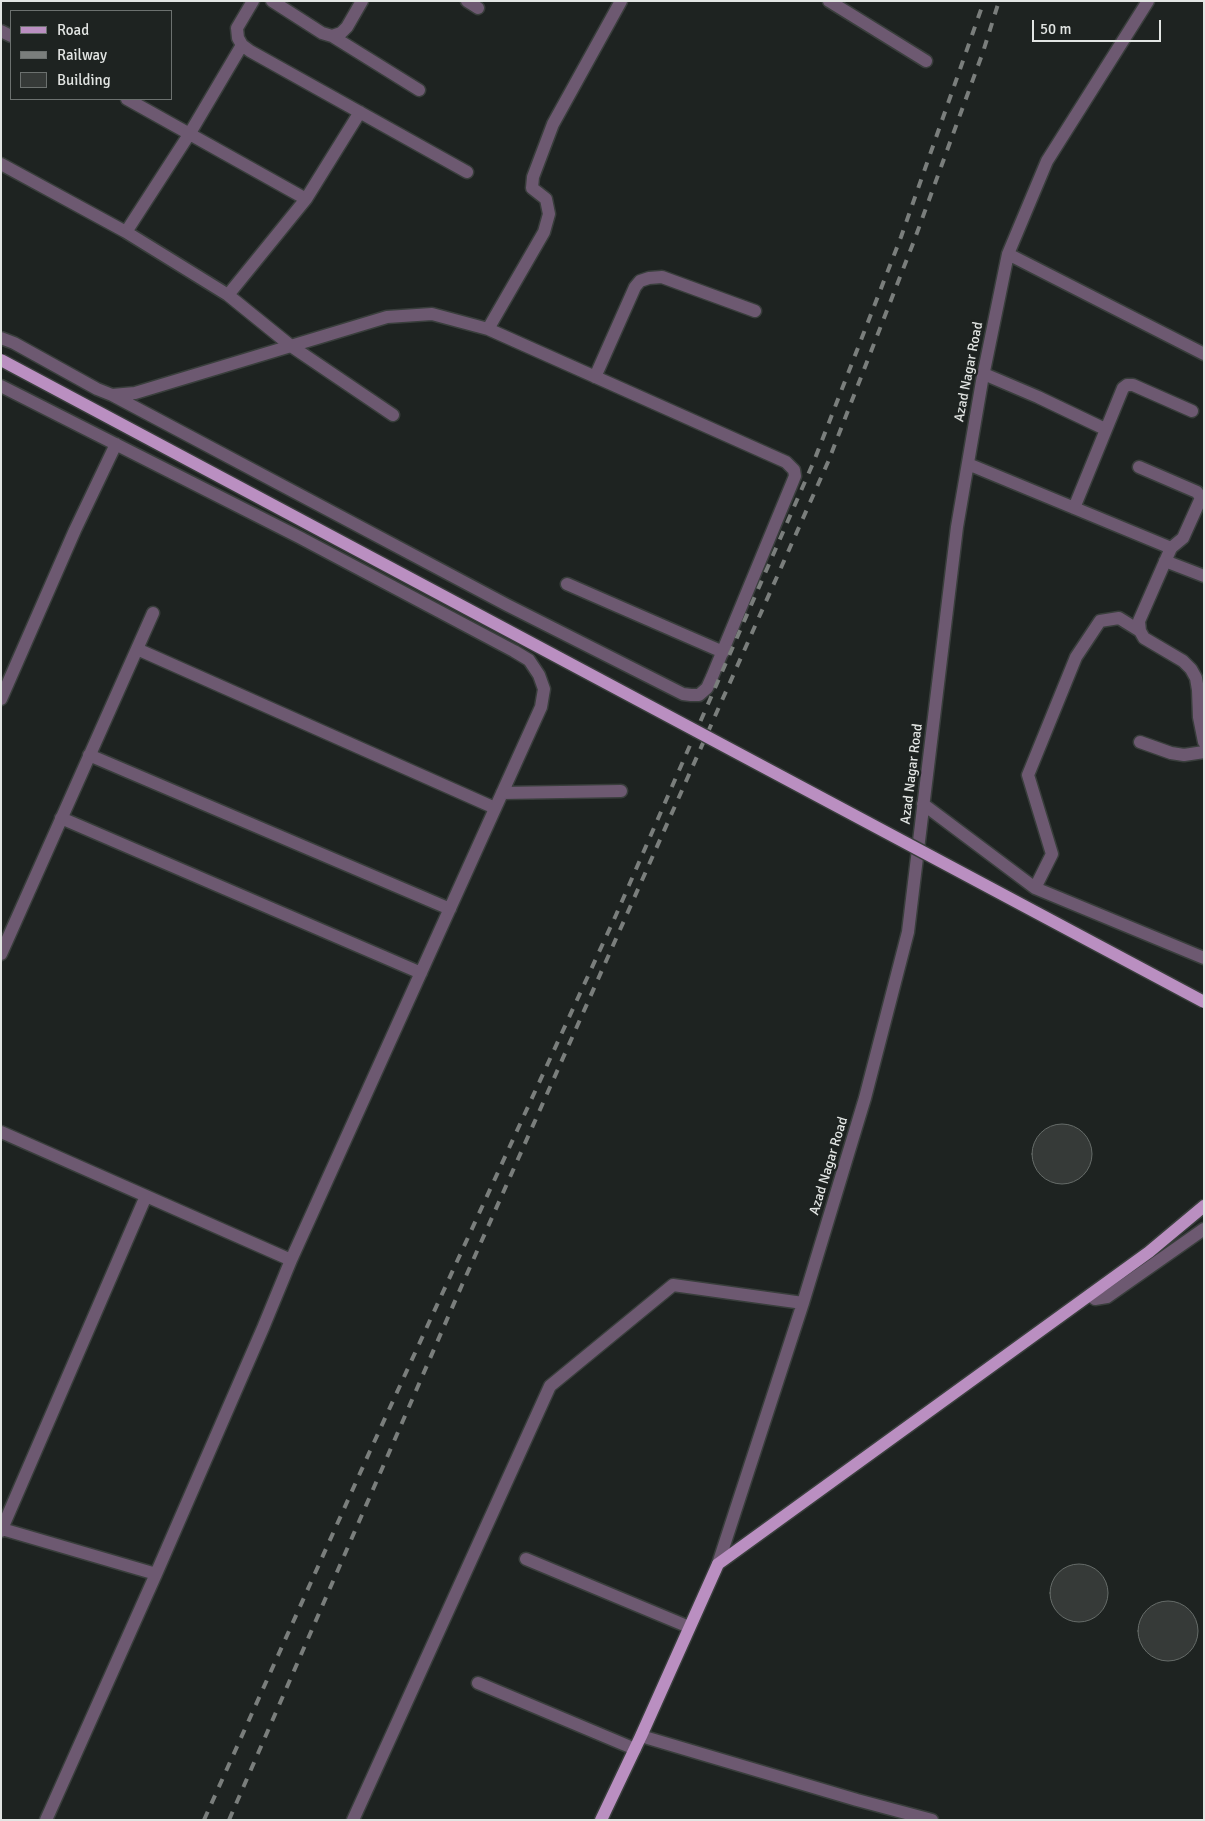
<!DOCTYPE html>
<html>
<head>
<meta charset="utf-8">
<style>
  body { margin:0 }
  #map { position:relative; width:1205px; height:1821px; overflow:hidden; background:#1e2321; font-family:Signika,sans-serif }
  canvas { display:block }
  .frame { position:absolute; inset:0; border:2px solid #e2e5e3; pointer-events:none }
  .legend { position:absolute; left:10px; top:10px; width:162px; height:90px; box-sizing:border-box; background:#1e2321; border:1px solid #6c716f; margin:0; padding:6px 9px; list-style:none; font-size:15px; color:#e2e5e3 }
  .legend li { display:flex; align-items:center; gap:10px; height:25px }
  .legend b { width:25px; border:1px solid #6c716f }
  .scale { position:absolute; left:1032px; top:20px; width:129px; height:22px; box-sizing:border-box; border:2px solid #e2e5e3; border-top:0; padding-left:6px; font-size:15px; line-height:18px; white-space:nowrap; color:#e2e5e3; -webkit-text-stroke:4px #1e2321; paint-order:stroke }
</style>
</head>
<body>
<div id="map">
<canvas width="1205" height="1821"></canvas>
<div class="frame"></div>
<ul class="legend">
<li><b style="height:6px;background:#ba8fc1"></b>Road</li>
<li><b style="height:6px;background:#7a7e7c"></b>Railway</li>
<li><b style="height:14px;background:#363a38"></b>Building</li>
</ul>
<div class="scale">50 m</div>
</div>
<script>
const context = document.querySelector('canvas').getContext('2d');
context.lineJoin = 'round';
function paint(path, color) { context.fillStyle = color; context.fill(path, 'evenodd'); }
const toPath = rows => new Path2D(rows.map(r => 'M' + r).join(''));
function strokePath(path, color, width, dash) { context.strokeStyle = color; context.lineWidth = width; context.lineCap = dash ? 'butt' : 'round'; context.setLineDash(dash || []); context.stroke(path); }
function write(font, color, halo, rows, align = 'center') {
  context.font = font + ' Signika,sans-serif'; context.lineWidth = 4.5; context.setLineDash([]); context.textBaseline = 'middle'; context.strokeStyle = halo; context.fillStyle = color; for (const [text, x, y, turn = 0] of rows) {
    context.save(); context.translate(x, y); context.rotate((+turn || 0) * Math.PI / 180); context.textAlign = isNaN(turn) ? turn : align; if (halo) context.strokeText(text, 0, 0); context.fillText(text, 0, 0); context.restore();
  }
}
const building = toPath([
  '1032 1154a30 30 0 1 1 60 0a30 30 0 1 1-60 0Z',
  '1050 1593a29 29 0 1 1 58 0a29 29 0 1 1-58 0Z',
  '1138 1631a30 30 0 1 1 60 0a30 30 0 1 1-60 0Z'
]);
const minor = toPath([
  [253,1,237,28,238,38,242,45,250,51,467,172],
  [272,1,322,33,332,36,341,33,347,27,362,1],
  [467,1,478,8],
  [829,1,926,61],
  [1,31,11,36],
  [332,36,419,90],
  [127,99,306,199],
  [1,164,126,232,228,295,291,346,393,415],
  [126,232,190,133,242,45],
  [1008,254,1204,354],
  [228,295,306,199,360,112],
  [488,329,544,232,549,214,546,199,532,188,533,177,553,124,621,1],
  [1,338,14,343,97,389,112,395,135,393,387,317,432,314,488,329,786,462,794,470,795,476,712,677,707,688,699,695,691,695,683,694,507,605,112,395],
  [984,374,1038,397,1105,429],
  [595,377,635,287,640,281,649,278,662,277,755,311],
  [1,386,299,537,514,651,529,660,539,675,544,689,541,707,291,1260,263,1328,156,1574,46,1820],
  [968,464,1171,548],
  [1139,467,1197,492,1201,498,1183,538,1171,548,1139,621,1140,631,1144,638,1183,661,1191,669,1196,678,1198,690,1199,717,1204,742],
  [1074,508,1123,388,1127,385,1133,385,1192,411],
  [1165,561,1204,576],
  [567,584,723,652],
  [137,649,495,808],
  [1,699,75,530,116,444],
  [1140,742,1171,753,1184,755,1204,752],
  [89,755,450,909],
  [502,793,621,791],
  [923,804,1035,888,1204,958],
  [61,818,421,973],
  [1035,888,1052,854,1028,775,1076,657,1100,621,1119,618,1140,631],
  [1,954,153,613],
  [1,1132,291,1260],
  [1090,1295,1095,1299,1107,1297,1204,1229],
  [2,1529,156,1574],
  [1,1531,146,1196],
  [526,1559,689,1627],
  [718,1564,803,1303,865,1098,908,932,957,527,982,381,1008,254,1047,161,1148,1],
  [478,1683,635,1749],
  [641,1736,857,1800,932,1820],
  [353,1820,550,1386,673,1285,803,1303]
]);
const major = toPath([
  [601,1820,641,1736,718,1564,1149,1252,1204,1206]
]);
const rail = toPath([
  [204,1820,370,1451,616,915,814,461,901,237,984,1],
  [229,1820,462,1285,828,462,914,241,983,52,999,1]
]);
const majorBridge = toPath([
  [1,360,1204,1002]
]);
const streetNames = [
  ["Azad Nagar Road",969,372,-79],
  ["Azad Nagar Road",912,774,-83],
  ["Azad Nagar Road",829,1166,-73]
];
paint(building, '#363a38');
strokePath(building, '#666c69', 1);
strokePath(minor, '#393e3c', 15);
strokePath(major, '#393e3c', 15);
strokePath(minor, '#6d5971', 12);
strokePath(major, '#ba8fc1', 12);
strokePath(rail, '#7a7e7c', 4, [9, 9]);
strokePath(majorBridge, '#393e3c', 15, []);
strokePath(majorBridge, '#ba8fc1', 12);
write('14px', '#e2e5e3', '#1e2321', streetNames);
</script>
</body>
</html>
